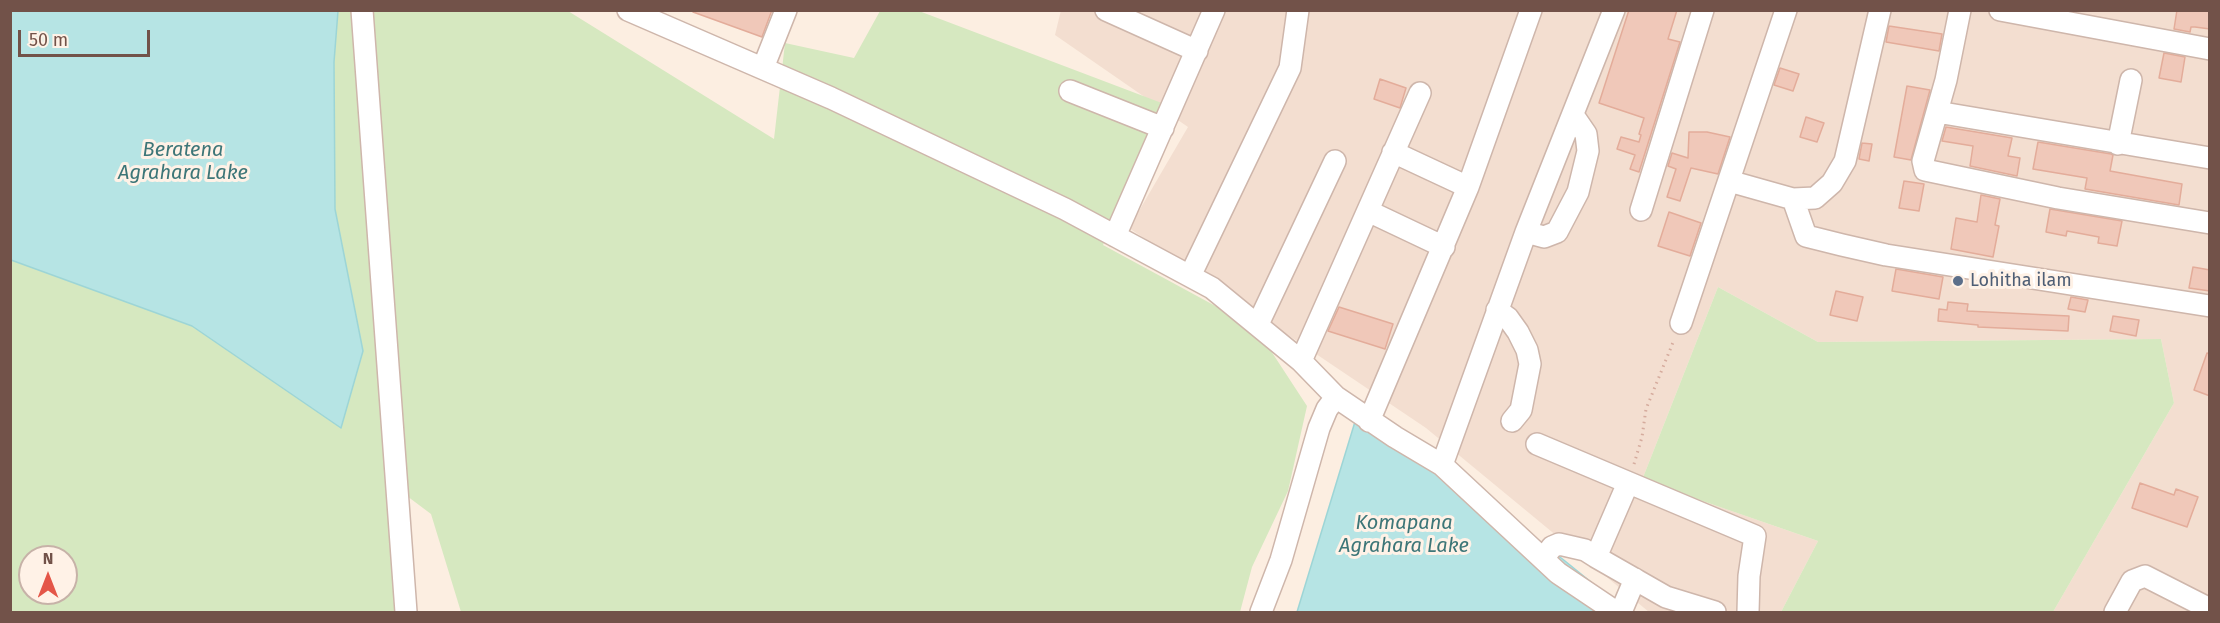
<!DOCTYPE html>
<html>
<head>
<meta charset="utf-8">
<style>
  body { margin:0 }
  #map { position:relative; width:2220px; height:623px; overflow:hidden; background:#fceee1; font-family:"Fira Sans",sans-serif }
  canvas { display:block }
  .frame { position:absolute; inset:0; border:12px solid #725249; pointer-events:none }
  .north { position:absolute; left:18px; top:545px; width:60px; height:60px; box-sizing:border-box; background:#fff2e7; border:2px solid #c7b2a8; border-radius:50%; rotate:0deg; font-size:16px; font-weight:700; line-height:24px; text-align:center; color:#725249 }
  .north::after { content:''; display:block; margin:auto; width:21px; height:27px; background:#e45648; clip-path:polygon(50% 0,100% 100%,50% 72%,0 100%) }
  .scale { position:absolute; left:18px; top:30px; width:132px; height:27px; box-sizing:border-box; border:3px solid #725249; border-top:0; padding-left:8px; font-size:18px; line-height:21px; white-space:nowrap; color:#725249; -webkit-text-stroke:4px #fff2e7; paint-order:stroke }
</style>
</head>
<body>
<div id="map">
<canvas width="2220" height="623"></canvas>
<div class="frame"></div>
<div class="north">N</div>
<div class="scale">50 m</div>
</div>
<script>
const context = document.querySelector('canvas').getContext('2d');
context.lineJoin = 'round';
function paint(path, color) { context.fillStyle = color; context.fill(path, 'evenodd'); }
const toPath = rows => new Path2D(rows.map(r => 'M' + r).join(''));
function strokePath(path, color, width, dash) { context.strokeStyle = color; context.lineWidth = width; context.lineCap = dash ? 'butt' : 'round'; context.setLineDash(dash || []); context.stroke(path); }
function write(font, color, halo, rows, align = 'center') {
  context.font = font + ' "Fira Sans",sans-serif'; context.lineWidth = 6; context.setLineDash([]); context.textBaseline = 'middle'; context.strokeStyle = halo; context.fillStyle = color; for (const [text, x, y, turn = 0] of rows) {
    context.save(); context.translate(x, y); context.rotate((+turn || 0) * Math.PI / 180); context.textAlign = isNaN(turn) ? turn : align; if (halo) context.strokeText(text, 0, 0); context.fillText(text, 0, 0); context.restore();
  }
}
const residential = toPath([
  [1061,10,2209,11,2209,612,2053,612,2174,403,2161,339,1818,342,1718,287,1642,480,1818,541,1781,612,1649,612,1426,428,1129,228,1188,127,1055,35]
]);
const green = toPath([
  [10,11,568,11,774,139,785,43,854,58,880,11,919,11,1167,105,1103,245,1256,328,1307,406,1288,491,1252,567,1240,612,461,612,431,514,391,484,396,612,11,612],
  [30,557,66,557,66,593,30,593],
  [1718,287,1818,342,2161,339,2174,403,2053,612,1781,612,1818,541,1642,480]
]);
const water = toPath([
  [10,11,338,11,334,62,335,209,363,351,341,428,192,326,11,260,10,11],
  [1361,402,1565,561,1628,612,1297,612,1361,402]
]);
const building = toPath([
  [693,10,772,10,762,37,693,12,693,10],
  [1629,10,1677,10,1668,39,1680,42,1639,172,1630,169,1635,155,1617,149,1621,137,1639,142,1641,135,1639,134,1644,118,1599,103,1629,10],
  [2177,10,2210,10,2210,29,2195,27,2191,27,2190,32,2174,29,2177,10],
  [1889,26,1942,34,1939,51,1886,42,1889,26],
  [2164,53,2185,57,2181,82,2159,78,2164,53],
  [1780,68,1799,74,1793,91,1774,85,1780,68],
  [1380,79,1406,88,1400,108,1374,99,1380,79],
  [1907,86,1930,90,1911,160,1894,157,1907,86],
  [1806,117,1824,123,1817,142,1800,137,1806,117],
  [1946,127,2012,138,2008,156,2020,158,2017,176,1970,166,1973,146,1942,141,1946,127],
  [1689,132,1707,132,1730,137,1718,174,1691,168,1680,201,1667,197,1676,169,1668,166,1672,153,1688,158,1689,132],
  [2038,142,2111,154,2113,155,2110,171,2182,184,2179,205,2085,189,2087,178,2033,169,2038,142],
  [1862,143,1872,144,1869,161,1859,159,1862,143],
  [1904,181,1924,184,1919,211,1899,208,1904,181],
  [1981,195,2000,199,1995,225,1999,226,1993,257,1951,249,1956,218,1977,222,1981,195],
  [2050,209,2122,221,2117,246,2098,243,2099,237,2067,231,2066,236,2046,232,2050,209],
  [1669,212,1701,223,1690,256,1658,246,1669,212],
  [2193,267,2210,270,2210,291,2189,288,2193,267],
  [1896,269,1943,277,1939,299,1892,291,1896,269],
  [1836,291,1863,297,1857,321,1830,315,1836,291],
  [2071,297,2088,300,2085,312,2068,309,2071,297],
  [1948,302,1968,304,1967,311,2069,316,2068,331,1978,327,1978,325,1938,321,1939,309,1947,310,1948,302],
  [1339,307,1393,324,1385,349,1328,331,1339,307],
  [2113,316,2139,320,2136,336,2110,331,2113,316],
  [2207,353,2210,354,2210,396,2194,390,2207,353],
  [2140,483,2174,495,2176,489,2198,497,2187,527,2132,508,2140,483]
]);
const path = toPath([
  [1634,464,1642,437,1646,409,1674,340]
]);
const minor = toPath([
  [362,10,406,612],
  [628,10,831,98,1065,209,1212,288,1301,361],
  [1106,10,1197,51],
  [1960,10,1946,80,1923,161,1925,170,2058,198,2210,223],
  [2000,10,2210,49],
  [763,68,786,10],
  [1070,91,1163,128],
  [1420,93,1301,361,1336,397,1395,437,1442,465,1526,232,1614,10],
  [1937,112,2210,158],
  [2118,144,2131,80],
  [1393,152,1468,187],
  [1729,181,1793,199,1815,198,1832,183,1845,161,1880,10],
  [1793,199,1806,236,1842,245,1886,255,2210,306],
  [1641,210,1703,10],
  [1368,211,1444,247],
  [1526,232,1544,237,1557,232,1578,192,1588,151,1586,134,1573,115],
  [1115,236,1214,10],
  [1190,276,1290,68,1298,10],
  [1497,310,1508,318,1518,332,1527,350,1530,364,1521,410,1512,421],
  [1681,323,1786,10],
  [1258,324,1335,161],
  [1369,421,1468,187,1531,10],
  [1537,444,1755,536,1749,576,1748,612],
  [1442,465,1558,573,1616,612],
  [1628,483,1596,557,1666,597,1715,612],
  [1543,559,1552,547,1559,544,1585,550,1596,557],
  [1261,612,1281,560,1319,428,1327,409,1336,397],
  [1621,612,1635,579],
  [2115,612,2132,581,2145,576,2206,607]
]);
const markers = [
  [1958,281,6,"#5c6f8a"]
];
const serviceNames = [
  ["Lohitha ilam",1970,281]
];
const waterNames = [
  ["Beratena",183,150],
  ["Agrahara Lake",183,173],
  ["Komapana",1404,523],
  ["Agrahara Lake",1404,546]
];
paint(residential, '#f3ded0');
paint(green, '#d6e8c0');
paint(water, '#b6e4e4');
strokePath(water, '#9dd5d6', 1.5);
paint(building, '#f0c8b9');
strokePath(building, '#e3ac9a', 1.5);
strokePath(minor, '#ceb6ab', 24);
strokePath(path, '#d5ab9d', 3, [1.5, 4.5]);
strokePath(minor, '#fff', 21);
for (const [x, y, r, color] of markers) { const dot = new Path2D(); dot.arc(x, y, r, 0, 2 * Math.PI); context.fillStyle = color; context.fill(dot); strokePath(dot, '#fff2e7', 2); }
write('18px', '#4e5e75', '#fff2e7', serviceNames, 'left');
write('italic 20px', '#3d7678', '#fff2e7', waterNames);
</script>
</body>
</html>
